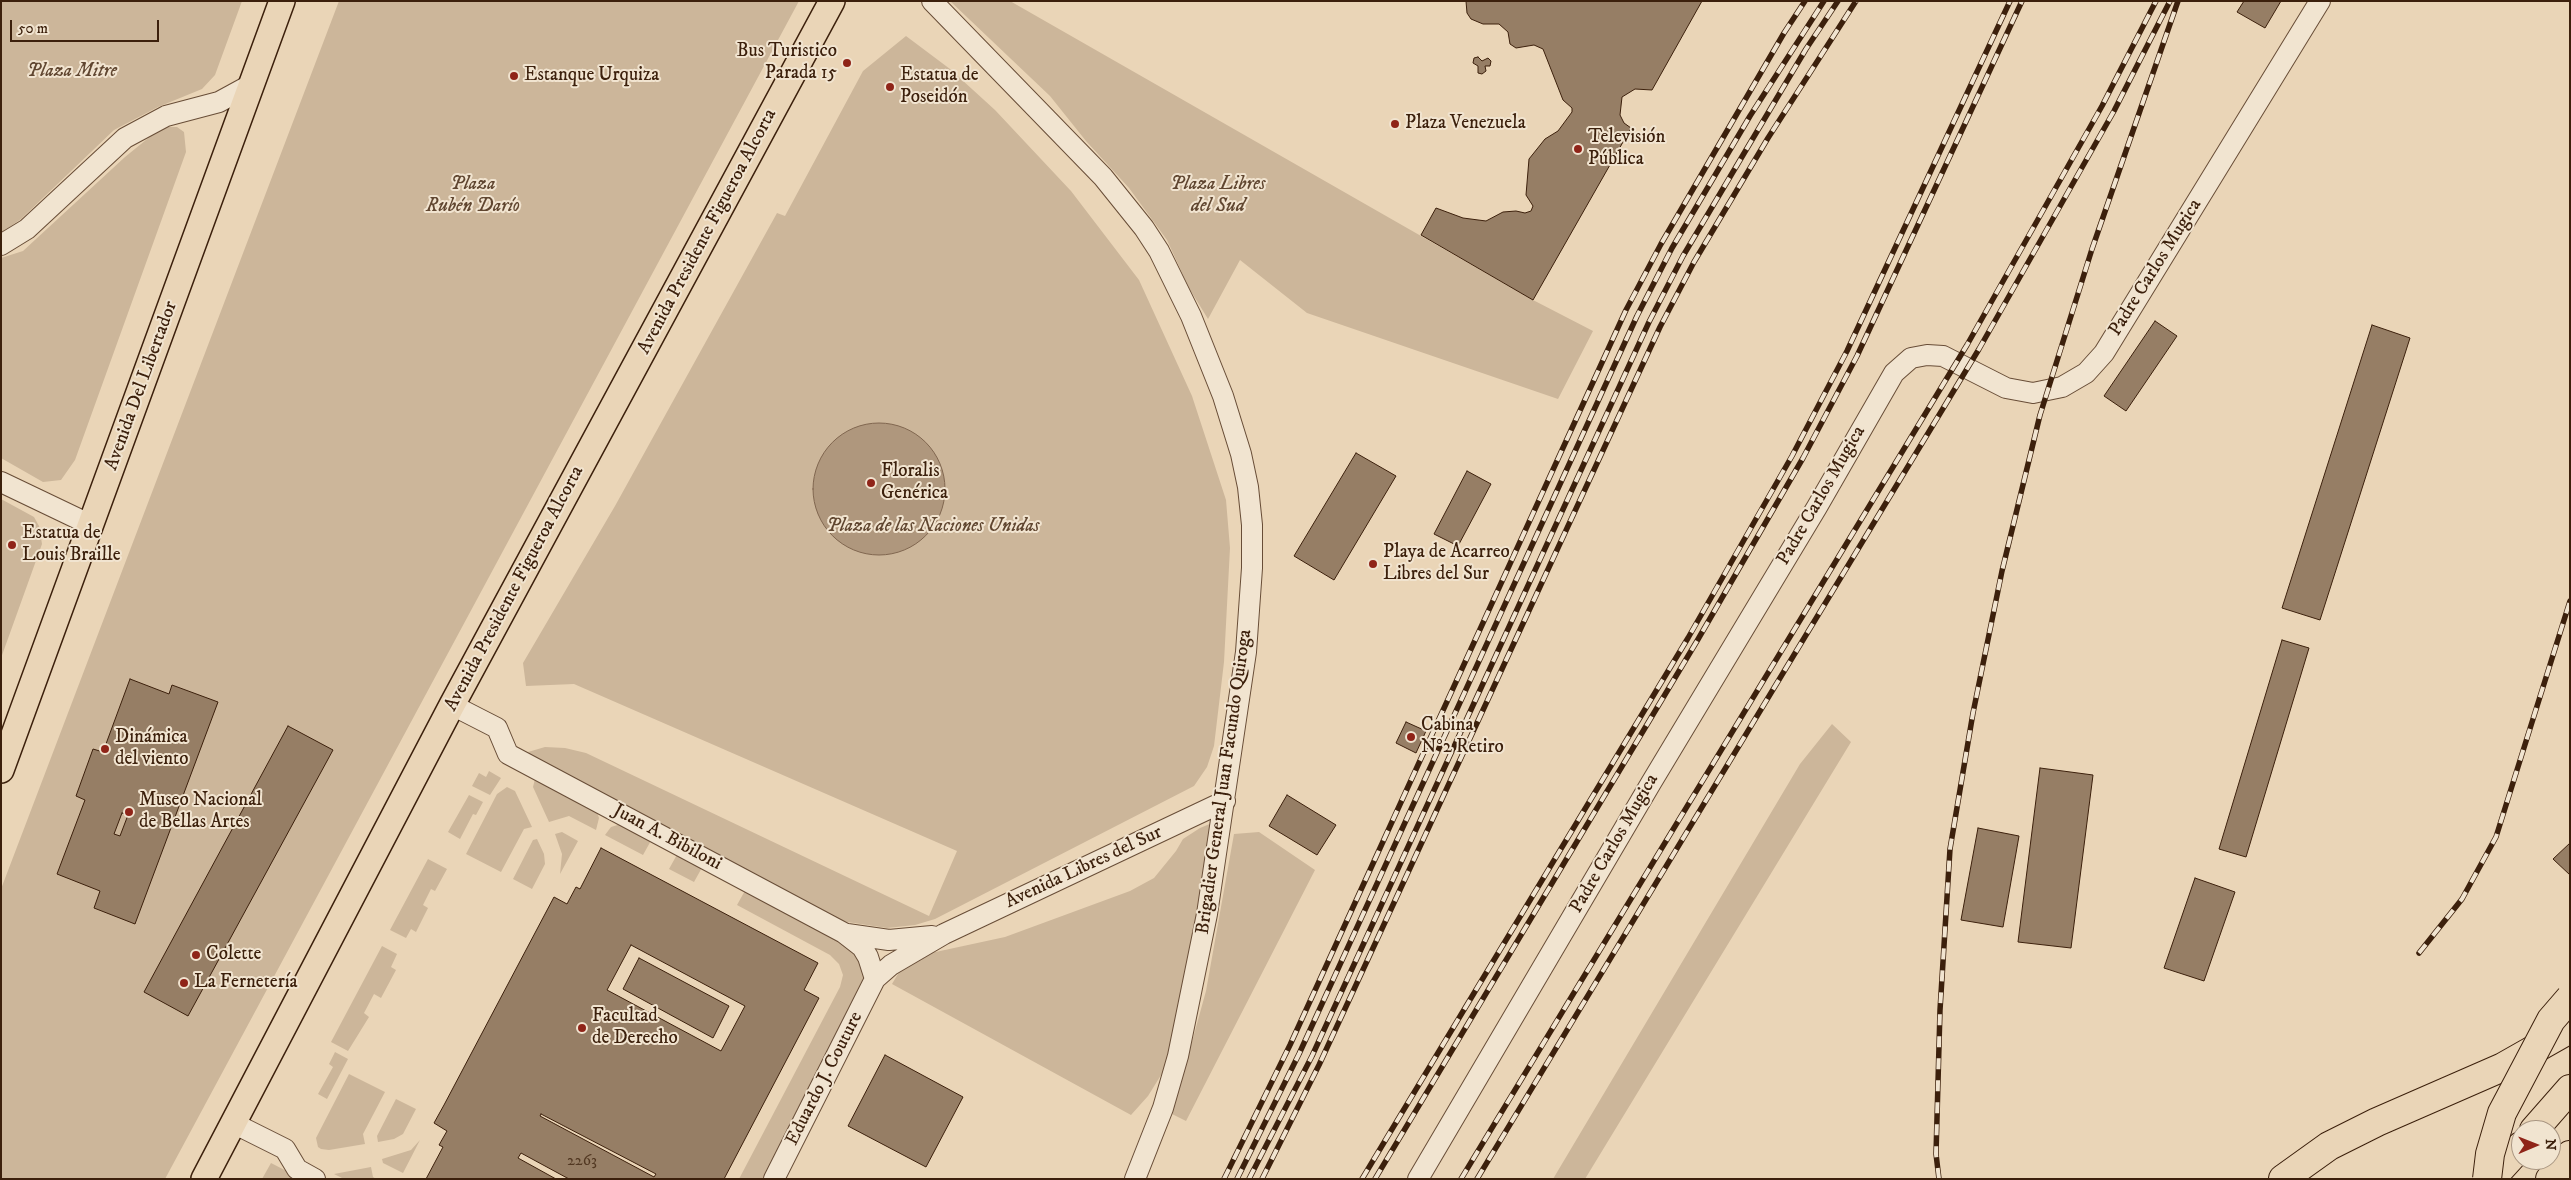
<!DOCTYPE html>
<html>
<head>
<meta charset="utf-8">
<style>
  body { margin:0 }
  #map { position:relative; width:2571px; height:1180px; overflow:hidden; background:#ead5b7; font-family:"IM FELL DW Pica",serif }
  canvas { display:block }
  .frame { position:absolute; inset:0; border:2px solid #3c200c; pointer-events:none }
  .north { position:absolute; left:2511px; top:1120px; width:50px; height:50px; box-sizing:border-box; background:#f1e4d0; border:1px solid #a99682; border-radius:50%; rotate:89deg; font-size:14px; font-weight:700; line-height:20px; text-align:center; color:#3c200c }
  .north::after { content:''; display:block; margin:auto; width:18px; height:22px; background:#8f2418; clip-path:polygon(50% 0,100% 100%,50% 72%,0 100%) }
  .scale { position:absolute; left:10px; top:20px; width:149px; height:22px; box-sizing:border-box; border:2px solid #3c200c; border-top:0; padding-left:6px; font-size:15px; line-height:18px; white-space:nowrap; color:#3c200c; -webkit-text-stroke:4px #f1e4d0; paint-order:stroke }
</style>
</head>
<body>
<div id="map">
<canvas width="2571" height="1180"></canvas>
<div class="frame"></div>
<div class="north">N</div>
<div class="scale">50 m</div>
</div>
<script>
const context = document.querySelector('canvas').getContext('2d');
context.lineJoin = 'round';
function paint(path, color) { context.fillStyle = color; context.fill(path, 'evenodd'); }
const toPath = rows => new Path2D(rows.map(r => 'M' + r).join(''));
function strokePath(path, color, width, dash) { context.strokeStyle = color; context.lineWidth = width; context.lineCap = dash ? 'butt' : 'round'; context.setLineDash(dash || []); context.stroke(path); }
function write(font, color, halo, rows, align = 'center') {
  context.font = font + ' "IM FELL DW Pica",serif'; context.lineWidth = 4; context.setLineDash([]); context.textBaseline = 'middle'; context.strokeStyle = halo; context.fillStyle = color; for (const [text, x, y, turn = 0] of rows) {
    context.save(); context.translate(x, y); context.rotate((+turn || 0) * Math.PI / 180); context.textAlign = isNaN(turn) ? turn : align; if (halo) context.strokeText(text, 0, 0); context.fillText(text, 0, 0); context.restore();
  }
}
const green = toPath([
  [1,1,242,1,215,75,202,89,158,107,114,130,21,219,1,233],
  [339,1,799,1,165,1179,1,1179,1,889],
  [950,1,1010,1,1533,300,1593,331,1558,399,1307,313,1240,260,1208,319,1189,288,1167,240,1129,188,1086,141,1050,96],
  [906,36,950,69,995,110,1071,191,1139,280,1192,396,1226,500,1230,548,1224,662,1214,746,1207,767,1194,786,935,919,915,925,887,928,834,920,525,758,528,752,545,747,565,748,586,753,929,916,957,851,574,684,526,686,523,663,615,506,777,213,785,216,863,71],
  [168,127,177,127,184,132,186,152,75,460,61,480,43,482,1,458,1,258,23,251,125,157,157,131],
  [1,499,34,517,39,526,42,544,1,658],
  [1832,724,1851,742,1585,1179,1553,1179,1800,764],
  [489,771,501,778,490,795,472,786,479,773,486,777],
  [535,779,596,809,599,818,596,830,569,816,549,822,533,787],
  [507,787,515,791,532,827,524,829,501,872,466,854,497,794],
  [469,795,483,802,476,815,473,814,460,839,448,832],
  [1217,821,1171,1059,1148,1096,1131,1115,892,984,902,967,917,956,1005,937,1130,891,1154,878,1176,851,1183,839,1200,828],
  [624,823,653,837,643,855,605,835,611,827],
  [562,832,578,841,560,874,562,854,555,834],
  [1259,832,1315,870,1186,1121,1172,1114,1206,991,1234,834],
  [537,839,544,854,545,864,532,889,513,879,533,840],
  [679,851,704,864,694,882,669,869],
  [428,859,447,869,435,891,431,889,423,905,428,908,416,932,411,929,406,938,390,930],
  [747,887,841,937,857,953,864,974,859,996,763,1179,739,1179,840,987,843,975,839,964,830,955,737,905],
  [382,946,397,954,391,967,396,970,381,998,374,994,364,1013,369,1017,348,1051,331,1042],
  [335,1052,348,1059,327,1099,318,1094,333,1067,329,1064],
  [349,1074,385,1092,363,1134,365,1144,329,1150,321,1149,318,1147,316,1138],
  [396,1099,416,1109,403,1134,394,1139,378,1142,377,1136],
  [420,1140,403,1173,383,1163,382,1159,411,1150],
  [271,1163,302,1179,262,1179],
  [371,1167,373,1177,376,1179,344,1179,334,1174]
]);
const water = toPath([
  '813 489a66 66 0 1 1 132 0a66 66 0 1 1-132 0Z'
]);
const building = toPath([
  [1466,1,1702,1,1652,90,1635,89,1622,97,1620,115,1624,123,1631,128,1533,300,1421,235,1436,208,1463,218,1486,221,1503,212,1516,211,1525,213,1531,211,1533,206,1526,195,1529,159,1545,139,1558,131,1572,112,1572,108,1563,100,1543,49,1534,45,1516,48,1510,44,1508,32,1499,24,1483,24,1471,19,1467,13,1466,1],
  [2244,1,2281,1,2265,28,2237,12,2244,1],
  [1478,57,1482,61,1488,58,1491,61,1490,66,1485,66,1486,71,1482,74,1478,73,1478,66,1473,63,1474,58,1478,57],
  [2155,321,2177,336,2126,411,2104,396,2155,321],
  [2372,325,2410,338,2320,620,2282,608,2372,325],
  [1356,453,1396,476,1334,580,1294,556,1356,453],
  [1467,471,1491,484,1458,546,1434,534,1467,471],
  [2282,640,2309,648,2246,857,2219,849,2282,640],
  [130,679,169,694,172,685,218,702,135,924,94,908,100,891,57,874,85,800,76,796,93,749,103,752,130,679],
  [1406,722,1426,731,1416,753,1396,743,1406,722],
  [288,726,333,750,188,1016,144,992,288,726],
  [2040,768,2093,775,2071,948,2018,942,2040,768],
  [1287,795,1336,825,1317,855,1269,826,1287,795],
  [122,813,128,815,120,836,114,834,122,813],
  [1978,828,2019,836,2003,927,1961,920,1978,828],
  [2570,843,2570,875,2553,859,2570,843],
  [601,848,818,963,804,990,819,998,724,1179,569,1179,521,1153,518,1158,556,1179,426,1179,443,1147,439,1145,447,1131,434,1123,444,1105,554,897,567,904,576,887,580,889,601,848],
  [631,945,745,1006,721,1051,607,990,631,945],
  [541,1114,656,1174,654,1177,540,1116,541,1114],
  [2195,878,2235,892,2204,981,2164,968,2195,878],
  [639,958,729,1006,713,1038,623,989,639,958],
  [885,1055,963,1097,926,1167,848,1126,885,1055]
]);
const minor = toPath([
  [932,1,1103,177,1144,228,1159,251,1191,316,1223,396,1241,454,1248,487,1252,525,1252,568,1246,652,1207,914,1178,1056,1163,1108,1135,1179],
  [1,245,27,229,125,138,166,116,219,102,252,84],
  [1,482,91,525],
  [452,705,497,728,508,754,844,933,862,947,868,957,875,979],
  [847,934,889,940,932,936],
  [233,1123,285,1149,297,1169,315,1179],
  [774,1179,875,979,891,965,944,934,1225,801],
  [1418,1179,1651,783,1817,507,1894,373,1911,358,1927,355,1943,356,2006,388,2033,393,2062,387,2086,373,2104,353,2320,1]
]);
const major = toPath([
  [1,770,282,1],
  [204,1179,452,705,832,1]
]);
const highway = toPath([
  [2534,1130,2570,1089],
  [2283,1179,2329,1146,2377,1122,2503,1067,2570,1029],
  [2491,1179,2521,1146],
  [2550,1179,2570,1155]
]);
const rail = toPath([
  [2419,953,2462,899,2496,837,2570,601],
  [1224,1179,1290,1045,1626,310,1661,244,1784,33,1805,1],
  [1237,1179,1299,1054,1637,316,1672,248,1750,116,1824,1],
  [1249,1179,1312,1056,1649,322,1683,256,1806,49,1838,1],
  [1262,1179,1319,1065,1660,327,1694,262,1768,138,1856,1],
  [1362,1179,1688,638,1792,456,1847,351,2010,1],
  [1375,1179,1697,641,1803,458,1857,356,2022,1],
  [1461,1179,1967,345,2102,106,2156,1],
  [1477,1179,1979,349,2114,111,2170,1],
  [1939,1179,1936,1154,1940,1010,1950,849,1973,713,2002,571,2040,415,2092,249,2178,1]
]);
const highwayBridge = toPath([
  [2487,1179,2490,1154,2502,1113,2551,1020,2570,998]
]);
const markers = [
  [847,63,5,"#8f2418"],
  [514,76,5,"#8f2418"],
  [890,87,5,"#8f2418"],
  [1395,124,5,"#8f2418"],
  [1578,149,5,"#8f2418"],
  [871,483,5,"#8f2418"],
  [12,545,5,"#8f2418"],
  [1373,564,5,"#8f2418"],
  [1411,737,5,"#8f2418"],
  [105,749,5,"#8f2418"],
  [129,812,5,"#8f2418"],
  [196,955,5,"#8f2418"],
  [184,983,5,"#8f2418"],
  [582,1028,5,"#8f2418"]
];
const numberNames = [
  ["2263",582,1162]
];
const poiNames = [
  ["Bus Turistico",837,52,"right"],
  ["Parada 15",837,74,"right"],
  ["Estanque Urquiza",524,76],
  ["Estatua de",900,76],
  ["Poseidón",900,98],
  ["Plaza Venezuela",1405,124],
  ["Televisión",1588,138],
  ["Pública",1588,160],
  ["Floralis",881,472],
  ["Genérica",881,494],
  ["Estatua de",22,534],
  ["Louis Braille",22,556],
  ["Playa de Acarreo",1383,553],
  ["Libres del Sur",1383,575],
  ["Cabina",1421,726],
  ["N°2 Retiro",1421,748],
  ["Dinámica",115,738],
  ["del viento",115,760],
  ["Museo Nacional",139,801],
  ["de Bellas Artes",139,823],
  ["Colette",206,955],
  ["La Fernetería",194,983],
  ["Facultad",592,1017],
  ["de Derecho",592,1039]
];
const parkNames = [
  ["Plaza Mitre",72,72],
  ["Plaza",473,185],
  ["Rubén Darío",473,207],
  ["Plaza Libres",1218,185],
  ["del Sud",1218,207],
  ["Plaza de las Naciones Unidas",933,527]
];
const streetNames = [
  ["Avenida Presidente Figueroa Alcorta",708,232,-62],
  ["Padre Carlos Mugica",2156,268,-58],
  ["Avenida Del Libertador",142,386,-70],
  ["Padre Carlos Mugica",1822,496,-60],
  ["Avenida Presidente Figueroa Alcorta",515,589,-62],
  ["Brigadier General Juan Facundo Quiroga",1225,782,-82],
  ["Juan A. Bibiloni",667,838,28],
  ["Padre Carlos Mugica",1615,844,-60],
  ["Avenida Libres del Sur",1084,868,-25],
  ["Eduardo J. Couture",825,1079,-63]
];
paint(green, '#ccb69a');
paint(water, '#af977d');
strokePath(water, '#816750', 1);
paint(building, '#967e65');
strokePath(building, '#3c200c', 1);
strokePath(minor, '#684d37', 22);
strokePath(major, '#3c200c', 28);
strokePath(highway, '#3c200c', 30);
strokePath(minor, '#f1e4d0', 20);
strokePath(major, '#ead5b7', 25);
strokePath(highway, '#ead5b7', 28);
strokePath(rail, '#3c200c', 5.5);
strokePath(rail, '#f1e4d0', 4, [11]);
strokePath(highwayBridge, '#3c200c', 30, []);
strokePath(highwayBridge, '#ead5b7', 28);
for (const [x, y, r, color] of markers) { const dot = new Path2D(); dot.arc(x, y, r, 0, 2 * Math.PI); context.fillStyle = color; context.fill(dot); strokePath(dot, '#f1e4d0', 2); }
write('16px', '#523822', null, numberNames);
write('19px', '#3c200c', '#f1e4d0', poiNames, 'left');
write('italic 19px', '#604630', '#f1e4d0', parkNames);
write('19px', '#3c200c', '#f1e4d0', streetNames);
</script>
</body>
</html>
